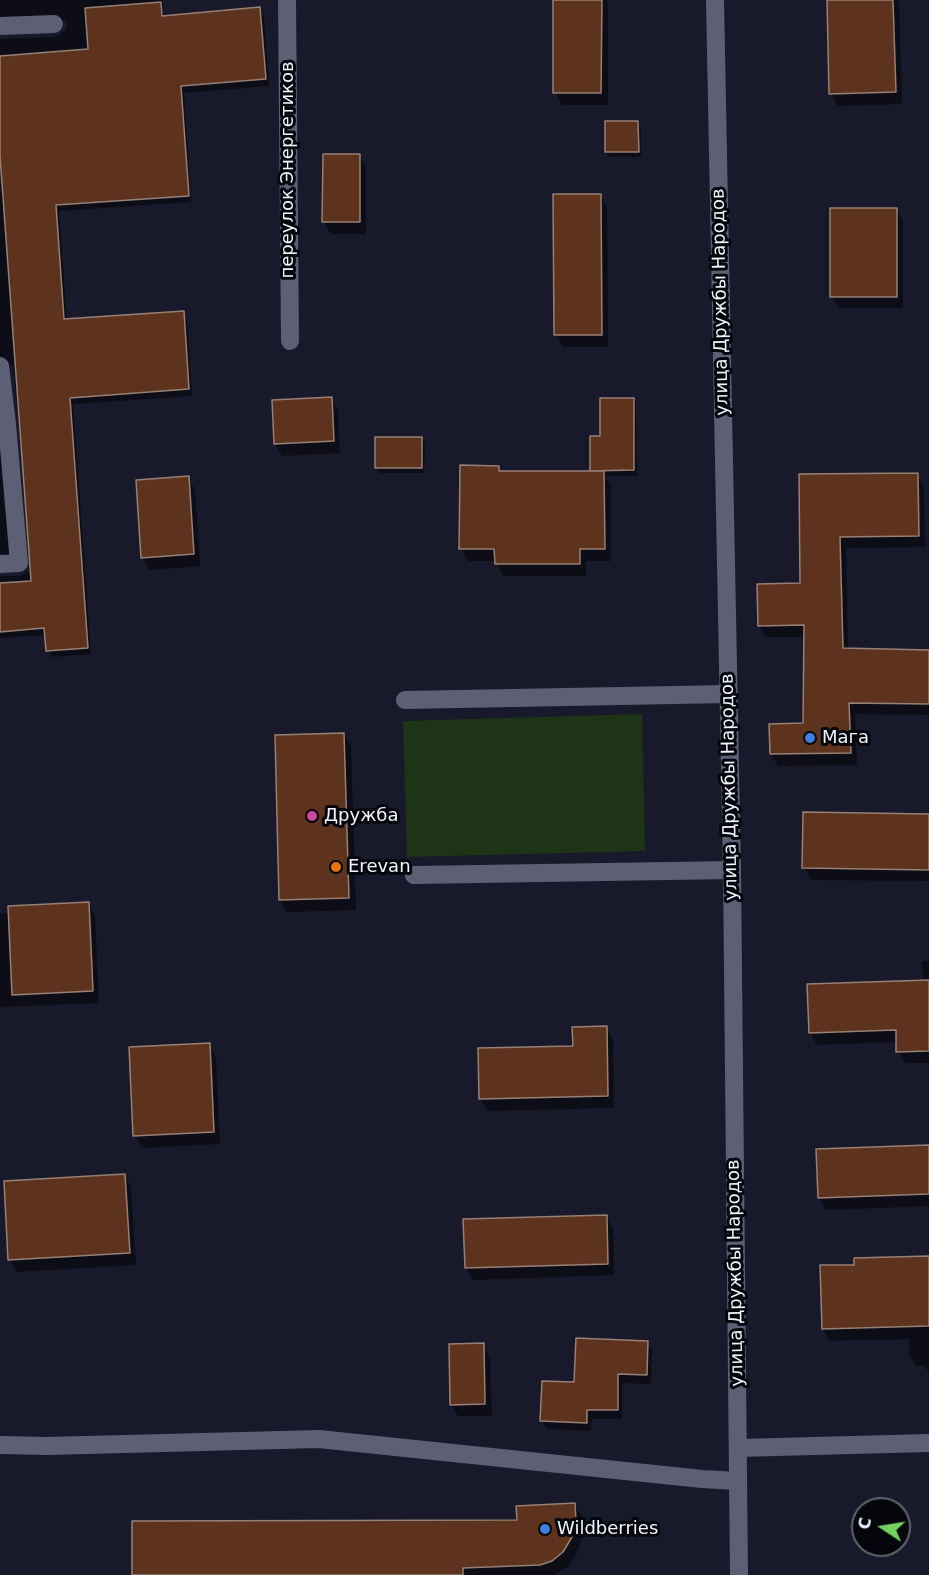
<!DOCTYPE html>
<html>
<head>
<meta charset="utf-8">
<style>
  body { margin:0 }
  #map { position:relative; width:929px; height:1575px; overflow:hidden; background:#18192a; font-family:"DejaVu Sans",sans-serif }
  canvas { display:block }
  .north { position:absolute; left:851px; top:1497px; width:60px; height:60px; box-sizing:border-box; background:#05060c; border:2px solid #63656d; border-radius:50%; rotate:282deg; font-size:16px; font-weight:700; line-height:24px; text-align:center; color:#f1f3ff }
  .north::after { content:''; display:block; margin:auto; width:21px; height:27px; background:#72d25d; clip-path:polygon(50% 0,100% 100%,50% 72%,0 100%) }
</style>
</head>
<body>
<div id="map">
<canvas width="929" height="1575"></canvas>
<div class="north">С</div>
</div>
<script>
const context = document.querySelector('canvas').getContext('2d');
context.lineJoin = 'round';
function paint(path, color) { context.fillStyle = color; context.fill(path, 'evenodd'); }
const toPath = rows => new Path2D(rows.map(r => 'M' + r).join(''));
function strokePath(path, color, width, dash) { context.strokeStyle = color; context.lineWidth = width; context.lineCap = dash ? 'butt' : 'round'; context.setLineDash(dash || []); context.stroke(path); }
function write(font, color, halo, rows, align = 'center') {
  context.font = font + ' "DejaVu Sans",sans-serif'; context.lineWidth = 6; context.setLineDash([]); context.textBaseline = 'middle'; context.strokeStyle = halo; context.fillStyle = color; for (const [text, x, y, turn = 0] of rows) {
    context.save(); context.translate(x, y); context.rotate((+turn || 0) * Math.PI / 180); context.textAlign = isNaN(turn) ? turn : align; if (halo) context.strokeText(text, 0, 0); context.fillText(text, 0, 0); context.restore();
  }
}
const green = toPath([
  [642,714,645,851,407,857,403,721]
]);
const shadow = toPath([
  [0,0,163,0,164,17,260,9,264,16,269,86,184,93,191,202,59,211,67,321,183,313,187,319,192,396,73,404,91,654,52,657,48,650,46,635,0,638,0,576,20,576,27,573,32,562,13,365,4,361,0,363,0,184,4,184,0,135,0,39,55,37,65,31,67,24,65,21,58,19,0,23],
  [555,0,606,0,608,3,608,105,562,105,555,92],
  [828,0,899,0,902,104,838,106,831,94],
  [637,123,641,129,641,157,609,157,606,151],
  [359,155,366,168,366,234,331,234,324,222],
  [600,195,607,207,608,347,563,347,556,335],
  [896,209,903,221,903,308,839,308,832,296],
  [331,399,338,411,340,453,282,456,275,444],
  [633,399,636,405,637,476,605,476,611,485,611,561,586,561,586,576,503,576,496,561,468,561,461,548,498,467,502,473,593,473,591,470],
  [421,438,425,444,424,473,380,473,376,468],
  [0,446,10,559,0,561],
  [917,475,924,486,925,547,846,548,848,650,929,652,929,715,855,714,857,765,778,766,771,754,804,725,805,637,766,637,759,626,801,585,801,476],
  [188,478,195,490,200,566,149,570,142,557],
  [344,734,351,746,356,910,287,912,280,900],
  [929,815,929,881,811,880,804,867],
  [88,904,95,916,99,1003,0,1007,0,914],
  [922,961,929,961,929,1063,905,1063,898,1051,897,1042,817,1045,810,1033,923,982],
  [606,1028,613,1040,614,1108,487,1111,480,1099,575,1048],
  [209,1045,216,1057,220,1144,142,1148,135,1136,131,1049],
  [929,1147,929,1206,826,1210,819,1198],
  [124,1175,131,1187,136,1265,17,1272,10,1260],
  [606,1217,613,1229,614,1275,473,1280,466,1268],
  [929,1257,929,1373,925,1366,916,1366,909,1354,909,1339,830,1341,823,1329,855,1266],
  [647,1342,652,1351,651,1384,622,1383,622,1419,592,1419,591,1431,547,1429,542,1420],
  [483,1345,490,1357,492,1416,458,1416,451,1404],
  [574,1504,582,1517,583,1534,578,1550,570,1565,554,1575,134,1575,518,1522]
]);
const building = toPath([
  [553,0,602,0,601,93,553,93,553,0],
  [827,0,893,0,896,92,829,94,827,0],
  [161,2,162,16,260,7,266,79,181,86,189,196,56,205,64,319,184,311,189,389,70,398,88,648,46,651,44,628,0,632,0,583,31,581,0,156,0,56,88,49,85,8,161,2],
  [605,121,638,121,639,152,605,152,605,121],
  [323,154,360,154,360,222,322,222,323,154],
  [553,194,601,194,602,335,554,335,553,194],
  [830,208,897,208,897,297,830,297,830,208],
  [332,397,334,441,274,444,272,400,332,397],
  [600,398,634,398,634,470,590,471,590,436,600,436,600,398],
  [375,437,422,437,422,468,375,468,375,437],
  [460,465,499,466,499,471,604,471,605,549,580,549,580,564,495,564,494,549,459,549,460,465],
  [918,473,919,536,840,537,843,648,929,650,929,704,849,703,851,753,770,754,769,724,803,723,804,625,758,626,757,584,800,583,799,474,918,473],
  [189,476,194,554,141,558,136,480,189,476],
  [344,733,349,898,279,900,275,735,344,733],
  [803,812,929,814,929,870,802,868,803,812],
  [89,902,93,991,12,995,8,906,89,902],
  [929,980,929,1051,896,1052,896,1030,809,1033,807,984,929,980],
  [607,1026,608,1096,479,1099,478,1048,573,1046,572,1027,607,1026],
  [210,1043,214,1132,133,1136,129,1047,210,1043],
  [929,1145,929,1194,818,1198,816,1149,929,1145],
  [125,1174,130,1253,8,1260,4,1181,125,1174],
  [607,1215,608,1264,465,1268,463,1219,607,1215],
  [929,1256,929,1326,822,1329,820,1265,854,1265,854,1258,929,1256],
  [576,1338,648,1341,647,1375,618,1374,618,1410,587,1410,587,1423,540,1421,542,1381,574,1382,576,1338],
  [484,1343,485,1404,450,1405,449,1344,484,1343],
  [575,1503,576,1520,572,1537,563,1552,552,1561,540,1565,463,1568,463,1575,132,1575,132,1521,517,1520,516,1506,575,1503]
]);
const service = toPath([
  [0,26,54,24],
  [0,366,7,424],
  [0,424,7,424,19,563,0,564],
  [405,700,728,694],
  [414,875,732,870],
  [0,1445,47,1446,319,1439,702,1479,738,1481],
  [738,1448,929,1443]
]);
const minor = toPath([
  [287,0,290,341],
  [715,0,732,870,739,1575]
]);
const markers = [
  [810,738,6,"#3f7fe0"],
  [312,816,6,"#d1479c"],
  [336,867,6,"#e8710a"],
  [545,1529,6,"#3f7fe0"]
];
const streetNames = [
  ["переулок Энергетиков",288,170,-90],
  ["улица Дружбы Народов",721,302,-91],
  ["улица Дружбы Народов",730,787,-91],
  ["улица Дружбы Народов",736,1273,-91]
];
const poiNames = [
  ["Мага",822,738],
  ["Дружба",324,816],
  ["Erevan",348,867],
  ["Wildberries",557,1529]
];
paint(green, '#1e3417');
paint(shadow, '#0007');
paint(building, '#5d331e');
strokePath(building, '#978076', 1.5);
strokePath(service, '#5d6074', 18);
strokePath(minor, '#5d6074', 18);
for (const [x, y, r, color] of markers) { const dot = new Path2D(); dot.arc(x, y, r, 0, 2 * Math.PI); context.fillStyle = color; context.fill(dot); strokePath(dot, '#05060c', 2); }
write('18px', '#f1f3ff', '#05060c', streetNames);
write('18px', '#f1f3ff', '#05060c', poiNames, 'left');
</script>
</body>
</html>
